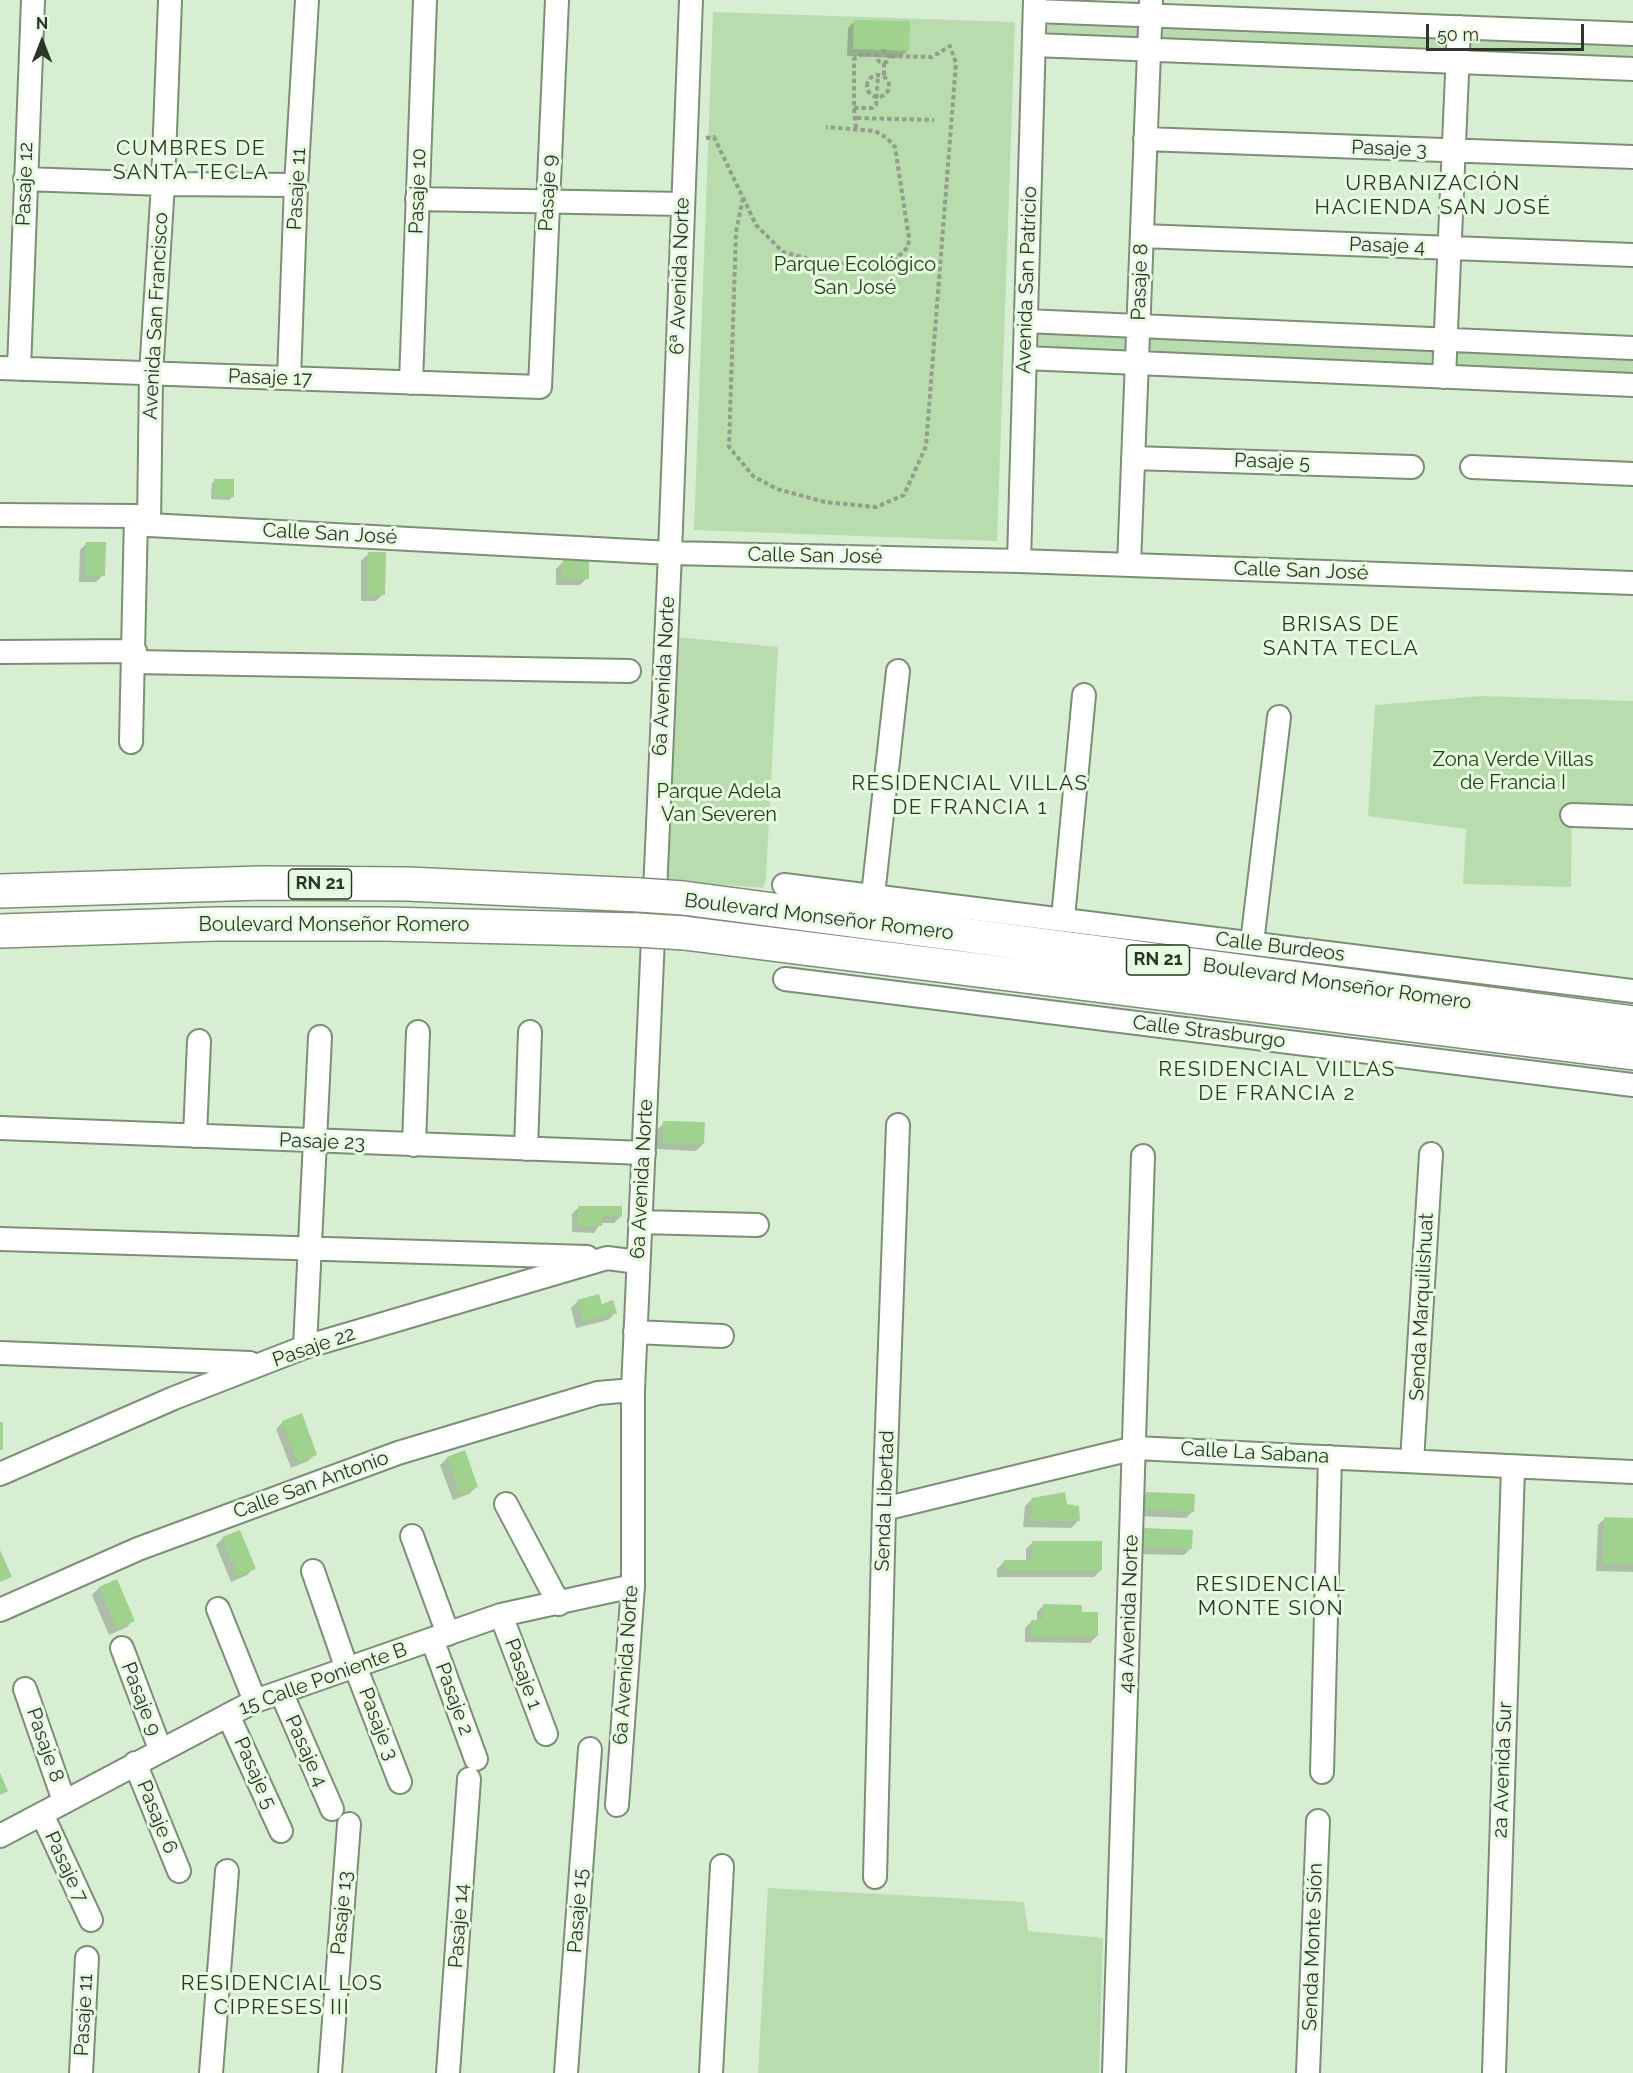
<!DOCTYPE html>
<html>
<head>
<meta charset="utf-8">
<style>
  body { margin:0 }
  #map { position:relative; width:1633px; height:2073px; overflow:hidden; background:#d8eed2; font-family:Raleway,sans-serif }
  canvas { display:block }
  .north { position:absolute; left:12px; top:12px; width:60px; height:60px; -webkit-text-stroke:4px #e6fbdf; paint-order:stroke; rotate:0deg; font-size:16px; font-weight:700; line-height:24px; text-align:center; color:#2d352a }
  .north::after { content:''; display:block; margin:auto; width:21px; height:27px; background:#2d352a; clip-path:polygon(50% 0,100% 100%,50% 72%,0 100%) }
  .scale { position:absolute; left:1426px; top:24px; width:158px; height:27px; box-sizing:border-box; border:3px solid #2d352a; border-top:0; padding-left:8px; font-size:18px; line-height:21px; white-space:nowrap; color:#2d352a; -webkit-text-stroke:4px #e6fbdf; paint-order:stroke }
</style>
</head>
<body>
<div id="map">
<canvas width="1633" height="2073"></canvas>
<div class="north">N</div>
<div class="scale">50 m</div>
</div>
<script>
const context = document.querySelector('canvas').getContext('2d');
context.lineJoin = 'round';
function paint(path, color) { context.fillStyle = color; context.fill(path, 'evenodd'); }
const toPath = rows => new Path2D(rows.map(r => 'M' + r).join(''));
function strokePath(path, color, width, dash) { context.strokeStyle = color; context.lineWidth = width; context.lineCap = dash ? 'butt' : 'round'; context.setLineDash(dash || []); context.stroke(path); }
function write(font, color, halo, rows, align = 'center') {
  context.font = font + ' Raleway,sans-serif'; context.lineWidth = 6; context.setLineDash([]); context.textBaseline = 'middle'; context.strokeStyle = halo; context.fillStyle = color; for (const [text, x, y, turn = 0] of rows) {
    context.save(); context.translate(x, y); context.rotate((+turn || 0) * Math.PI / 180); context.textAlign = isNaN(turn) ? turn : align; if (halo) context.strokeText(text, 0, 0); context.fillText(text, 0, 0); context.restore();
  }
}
const green = toPath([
  [713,12,1015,22,997,541,694,530],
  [1048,12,1633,34,1633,69,1047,45],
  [1037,322,1633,348,1633,385,1036,358],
  [677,637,778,647,766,878,763,888,664,880],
  [1482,696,1633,701,1633,817,1572,815,1571,887,1463,884,1466,829,1368,816,1375,705],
  [768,1888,1024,1902,1028,1931,1103,1938,1099,2073,758,2073]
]);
const shadow = toPath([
  [855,21,907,51,900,58,847,56,848,28],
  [215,480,232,497,229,500,211,499,212,483],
  [87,543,103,575,96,582,79,582,80,550],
  [368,554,383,594,376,601,361,601,361,561],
  [563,562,587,578,580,585,556,585,556,569],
  [664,1123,703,1144,696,1151,656,1149,657,1130],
  [579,1207,621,1216,614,1223,601,1223,594,1233,572,1232,572,1214],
  [578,1301,601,1305,615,1313,608,1320,576,1328,571,1308],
  [283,1422,315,1454,308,1461,291,1468,276,1429],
  [464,1452,476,1487,469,1494,453,1500,440,1465,447,1458],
  [1147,1493,1193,1511,1186,1518,1139,1516,1140,1500],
  [1032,1499,1078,1521,1071,1528,1023,1527,1025,1506],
  [1605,1518,1633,1519,1633,1572,1596,1571,1598,1525],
  [1144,1530,1191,1548,1184,1555,1136,1554,1137,1537],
  [223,1538,254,1568,247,1575,231,1582,216,1545],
  [1033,1542,1101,1570,1094,1577,997,1577,997,1569,1004,1562,1026,1562,1026,1549],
  [116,1581,133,1620,127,1627,109,1635,92,1595,99,1588],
  [1044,1605,1081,1613,1097,1636,1090,1643,1025,1642,1025,1628,1032,1621,1037,1621,1037,1612]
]);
const building = toPath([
  [854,20,910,21,909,51,853,49],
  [214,479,234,479,234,497,214,497],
  [86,542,106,542,105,576,85,575],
  [368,552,386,552,385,595,367,595],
  [563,560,589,561,589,579,562,578],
  [663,1121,705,1122,704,1144,663,1143],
  [578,1206,622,1206,622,1216,602,1216,602,1226,578,1226],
  [599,1294,602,1304,613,1300,617,1313,583,1322,577,1300],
  [302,1413,317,1455,298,1462,282,1421],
  [0,1422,3,1422,3,1450,0,1450],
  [465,1450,478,1487,460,1494,447,1457],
  [1065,1492,1067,1504,1079,1506,1080,1521,1030,1521,1032,1498],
  [1146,1492,1195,1494,1194,1512,1145,1509],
  [1604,1517,1633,1518,1633,1564,1603,1564],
  [1143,1528,1193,1530,1192,1549,1142,1547],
  [240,1530,256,1569,238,1576,222,1537],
  [1032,1541,1102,1541,1102,1570,1004,1570,1004,1560,1032,1560],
  [0,1550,12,1577,0,1582],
  [117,1579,135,1621,117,1629,99,1587],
  [1043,1604,1082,1605,1082,1612,1098,1612,1098,1636,1031,1636,1031,1620,1043,1620],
  [0,1773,8,1791,0,1795]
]);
const path = toPath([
  '877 57a6 6 0 1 1 12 0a6 6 0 1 1-12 0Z',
  [884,63,884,77],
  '867 86a11 11 0 1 1 22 0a11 11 0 1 1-22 0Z',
  [854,108,872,108,876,105,878,75],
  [857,118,934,120],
  [856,128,854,108,854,59,862,54,878,55],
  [706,138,714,137,756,225,783,252,824,263,870,264,897,258,908,247,909,238,895,147,887,138,875,131,826,127],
  [743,198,736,232,729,447,753,476,777,489,825,502,876,507,904,495,926,446,956,63,950,46,932,57,889,56]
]);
const street = toPath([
  [1035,11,1633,34],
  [1034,45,1633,69],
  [1145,139,1633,157],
  [25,179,163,184,296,185],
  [417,199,683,204],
  [1142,236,1633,255],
  [1026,321,1633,348],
  [1025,358,1633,385],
  [0,368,540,387,557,0],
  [19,369,33,0],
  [1444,377,1459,27],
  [289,378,296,185,307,0],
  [411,383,425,0],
  [1133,458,1412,467],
  [1472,467,1633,474],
  [0,515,136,516,149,525,670,553,1019,561,1633,583],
  [149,525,151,374,163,184,170,0],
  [1019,561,1035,0],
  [1129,565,1151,1],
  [0,652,135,651],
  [134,662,629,671],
  [131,742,136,516],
  [1572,815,1633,817],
  [784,885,1633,991],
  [873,895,898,671],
  [1063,918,1084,695],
  [1252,943,1279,717],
  [785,979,1633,1085],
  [0,1128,644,1153],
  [195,1136,199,1041],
  [414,1145,418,1032],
  [526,1149,530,1032],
  [640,1222,757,1225],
  [0,1239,587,1257],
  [635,1332,722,1336],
  [305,1347,320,1037],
  [0,1353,250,1363,256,1366],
  [1412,1461,1431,1154],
  [0,1474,174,1398,305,1347,607,1258,638,1262],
  [506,1504,559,1604],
  [884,1509,1135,1448,1633,1472],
  [412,1536,448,1634],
  [313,1571,347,1669],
  [218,1609,255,1701],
  [0,1610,138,1549,398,1453,598,1393,633,1390],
  [501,1615,546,1734],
  [432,1639,476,1759],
  [122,1648,160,1749],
  [355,1666,400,1782],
  [25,1689,64,1801],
  [281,1692,332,1809],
  [228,1715,281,1831],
  [135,1763,179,1871],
  [1322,1772,1330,1457],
  [617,1805,633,1586,633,1390,670,553,691,0],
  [42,1814,91,1920],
  [0,1836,255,1701,501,1615,633,1586],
  [875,1877,884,1509,898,1125],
  [81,2073,87,1958],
  [211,2073,227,1871],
  [330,2073,349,1824],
  [448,2073,469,1779],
  [566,2073,590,1749],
  [711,2073,722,1866],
  [1114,2073,1143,1156],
  [1308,2073,1318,1821],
  [1494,2073,1513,1467]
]);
const highway = toPath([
  [0,891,261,883,408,884,640,895],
  [683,898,1633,1023],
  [0,931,216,924,384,924,637,930],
  [684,933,1633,1053]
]);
const highwayBridge = toPath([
  [640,895,683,898],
  [637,930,684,933]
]);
const shields = [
  [320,884,63],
  [1158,960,63]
];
const shieldNames = [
  ["RN 21",320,884],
  ["RN 21",1158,960]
];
const streetNames = [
  ["Pasaje 3",1389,149,2],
  ["Pasaje 12",25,184,-88],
  ["Pasaje 11",297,189,-87],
  ["Pasaje 10",418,191,-88],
  ["Pasaje 9",548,193,-87],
  ["Pasaje 4",1387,246,2],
  ["6ª Avenida Norte",680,276,-88],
  ["Avenida San Patricio",1027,280,-88],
  ["Pasaje 8",1140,282,-88],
  ["Avenida San Francisco",156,316,-87],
  ["Pasaje 17",270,378,2],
  ["Pasaje 5",1272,462,2],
  ["Calle San José",330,534,3],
  ["Calle San José",815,556,1],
  ["Calle San José",1301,571,2],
  ["6a Avenida Norte",664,676,-87],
  ["Boulevard Monseñor Romero",819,917,7],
  ["Boulevard Monseñor Romero",334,925],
  ["Calle Burdeos",1280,947,7],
  ["Boulevard Monseñor Romero",1337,984,8],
  ["Calle Strasburgo",1209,1032,7],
  ["Pasaje 23",322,1142,2],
  ["6a Avenida Norte",642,1179,-87],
  ["Senda Marquilishuat",1422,1307,-87],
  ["Pasaje 22",314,1347,-19],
  ["Calle La Sabana",1255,1453,3],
  ["Calle San Antonio",311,1485,-20],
  ["Senda Libertad",885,1501,-88],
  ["4a Avenida Norte",1129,1614,-88],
  ["6a Avenida Norte",626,1665,-86],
  ["Pasaje 1",523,1674,70],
  ["15 Calle Poniente B",323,1679,-20],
  ["Pasaje 9",141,1699,69],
  ["Pasaje 2",454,1699,70],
  ["Pasaje 3",378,1724,69],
  ["Pasaje 8",45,1745,71],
  ["Pasaje 4",306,1751,66],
  ["2a Avenida Sur",1503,1770,-88],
  ["Pasaje 5",255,1773,66],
  ["Pasaje 6",157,1817,68],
  ["Pasaje 7",66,1867,65],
  ["Pasaje 15",578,1911,-86],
  ["Pasaje 13",342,1913,-85],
  ["Pasaje 14",459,1926,-86],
  ["Senda Monte Sión",1313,1947,-88],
  ["Pasaje 11",84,2015,-87]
];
const parkNames = [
  ["Parque Ecológico",855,265],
  ["San José",855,288],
  ["Zona Verde Villas",1513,760],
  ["de Francia I",1513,783],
  ["Parque Adela",719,792],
  ["Van Severen",719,815]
];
const neighbourhoodNames = [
  ["CUMBRES DE",191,149],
  ["SANTA TECLA",191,173],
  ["URBANIZACIÓN",1433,184],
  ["HACIENDA SAN JOSÉ",1433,208],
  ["BRISAS DE",1341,625],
  ["SANTA TECLA",1341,649],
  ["RESIDENCIAL VILLAS",970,784],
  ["DE FRANCIA 1",970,808],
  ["RESIDENCIAL VILLAS",1277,1070],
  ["DE FRANCIA 2",1277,1094],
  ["RESIDENCIAL",1271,1585],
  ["MONTE SION",1271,1609],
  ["RESIDENCIAL LOS",282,1984],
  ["CIPRESES III",282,2008]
];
paint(green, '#b9dcae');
paint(shadow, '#0003');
paint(building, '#9ed28d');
strokePath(street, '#7b8f75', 26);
strokePath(highway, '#7b8f75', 36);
strokePath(path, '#90a08b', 4, [4.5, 3]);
strokePath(street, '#fff', 22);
strokePath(highway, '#fff', 33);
strokePath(highwayBridge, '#7b8f75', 36, []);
strokePath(highwayBridge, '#fff', 33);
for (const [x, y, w] of shields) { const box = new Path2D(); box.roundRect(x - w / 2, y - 15, w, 30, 4.5); context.fillStyle = '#e6fbdf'; context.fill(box); strokePath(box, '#2d352a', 1.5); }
write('bold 18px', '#2d352a', null, shieldNames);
write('20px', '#2d352a', '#e6fbdf', streetNames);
write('20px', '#1e4011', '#e6fbdf', parkNames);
context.letterSpacing = '1.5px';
write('21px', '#2d352a', '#e6fbdf', neighbourhoodNames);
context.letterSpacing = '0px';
</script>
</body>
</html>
